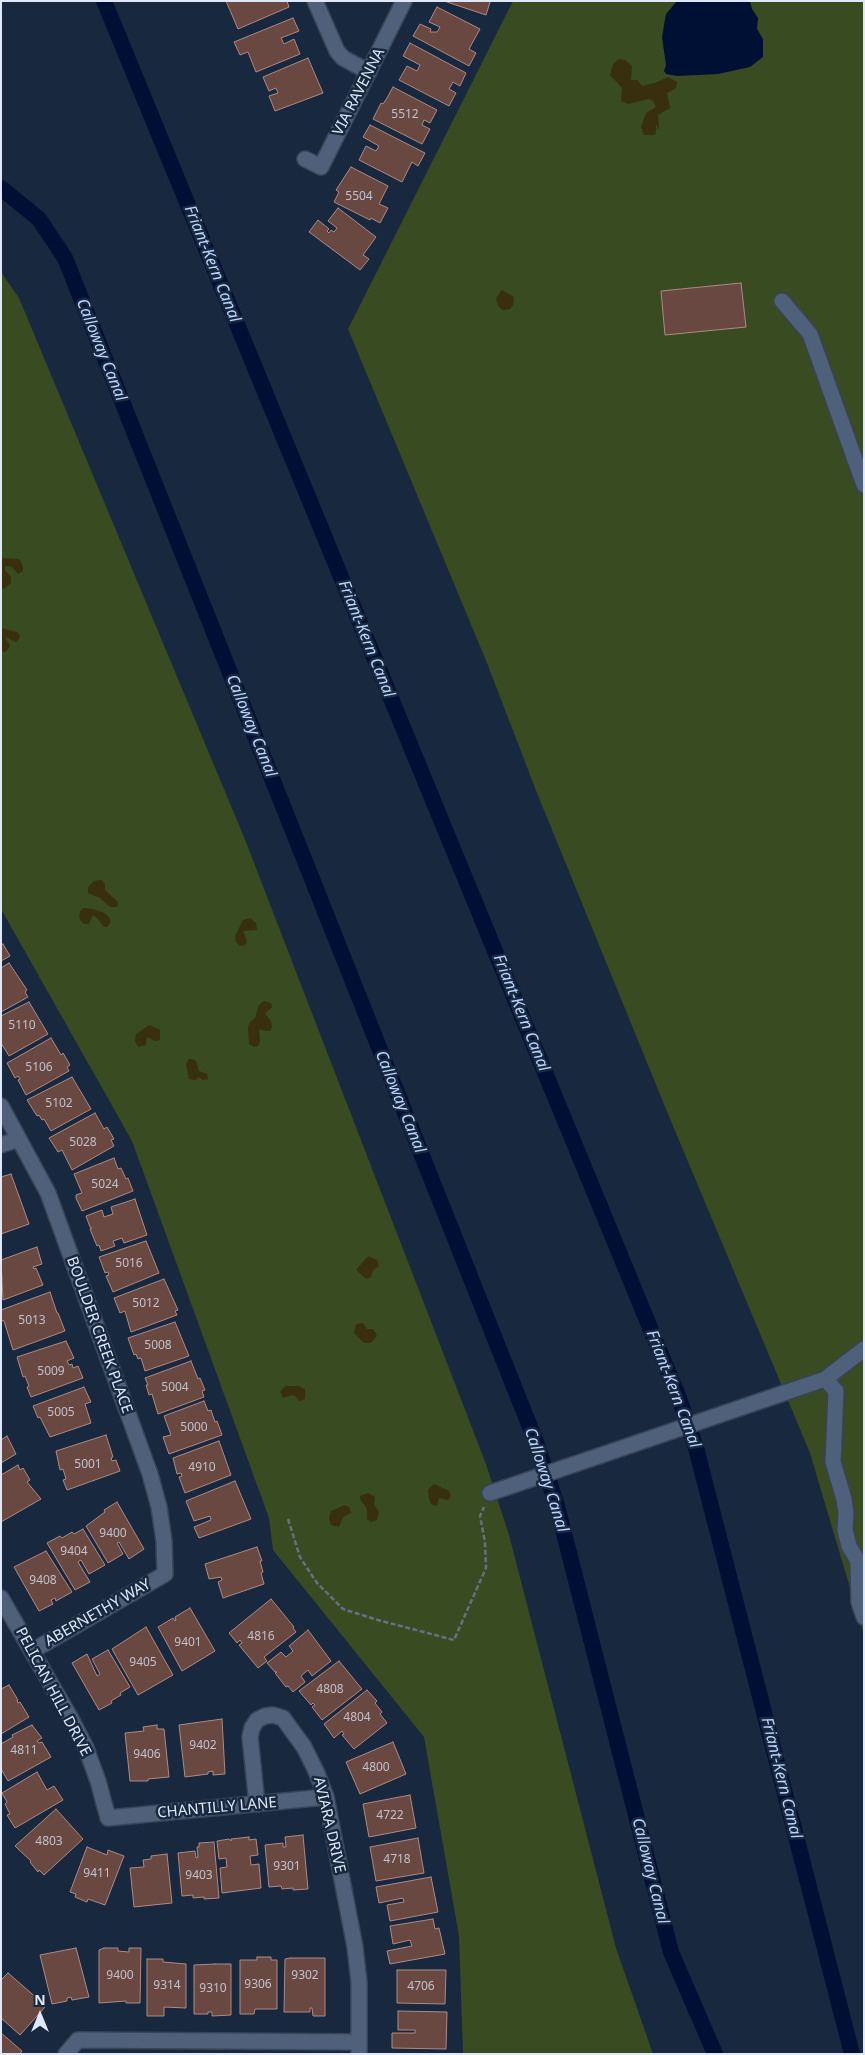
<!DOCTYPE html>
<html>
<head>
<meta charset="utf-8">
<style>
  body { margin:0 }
  #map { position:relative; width:865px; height:2055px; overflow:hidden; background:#18283f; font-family:"Noto Sans",sans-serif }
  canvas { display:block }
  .frame { position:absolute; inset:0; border:2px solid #dee8f8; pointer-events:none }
  .north { position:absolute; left:15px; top:1990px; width:50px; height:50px; -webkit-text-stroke:4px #18283f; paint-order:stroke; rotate:0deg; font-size:14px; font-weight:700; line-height:20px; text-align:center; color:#dee8f8 }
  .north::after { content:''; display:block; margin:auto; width:18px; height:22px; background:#dee8f8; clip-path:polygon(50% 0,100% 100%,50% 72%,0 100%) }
</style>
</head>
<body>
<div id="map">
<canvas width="865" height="2055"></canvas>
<div class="frame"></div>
<div class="north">N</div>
</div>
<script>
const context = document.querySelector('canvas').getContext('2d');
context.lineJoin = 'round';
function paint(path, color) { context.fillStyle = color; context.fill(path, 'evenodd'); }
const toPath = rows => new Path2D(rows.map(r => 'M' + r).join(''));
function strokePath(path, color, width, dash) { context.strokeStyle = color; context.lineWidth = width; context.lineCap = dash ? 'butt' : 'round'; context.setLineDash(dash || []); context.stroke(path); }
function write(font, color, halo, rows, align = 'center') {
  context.font = font + ' "Noto Sans",sans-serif'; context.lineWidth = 5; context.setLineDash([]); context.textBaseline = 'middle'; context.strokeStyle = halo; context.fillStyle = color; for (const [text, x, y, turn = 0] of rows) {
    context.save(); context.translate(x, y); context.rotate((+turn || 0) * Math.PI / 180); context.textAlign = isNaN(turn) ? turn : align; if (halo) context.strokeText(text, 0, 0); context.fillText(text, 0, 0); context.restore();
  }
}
const green = toPath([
  [513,1,864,1,864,1635,810,1453,668,1114,537,793,487,663,348,329],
  [1,272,19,298,244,837,486,1464,509,1535,616,1948,653,2054,463,2054,459,1936,424,1737,273,1550,269,1518,132,1141,1,909]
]);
const sand = toPath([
  [619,59,625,60,632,66,631,80,637,80,642,86,655,83,668,77,677,82,676,88,667,93,670,108,658,115,659,126,658,130,656,124,656,133,654,135,644,135,641,127,646,113,656,107,653,101,649,99,628,104,621,101,622,88,610,75,613,64],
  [502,290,514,297,513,305,510,309,503,310,498,306,496,298],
  [1,558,18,559,21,561,23,568,23,571,18,574,12,567,5,566,5,570,11,577,11,583,4,589,1,588],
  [1,628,17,632,20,635,19,639,16,642,5,637,10,646,6,652,1,651],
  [102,880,105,884,105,890,118,902,117,907,110,907,100,898,88,893,88,887,94,881],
  [84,908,93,909,104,913,109,917,111,922,107,927,104,927,98,919,93,915,89,924,84,924,80,920,79,915,81,910],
  [250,918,256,923,257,930,243,931,247,941,245,945,240,946,236,942,235,936,243,920],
  [264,1001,271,1003,272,1007,265,1014,271,1021,272,1027,270,1031,267,1031,259,1029,260,1041,258,1046,254,1047,249,1044,248,1027,250,1022,255,1018,259,1005],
  [149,1025,160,1030,160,1040,155,1041,147,1037,146,1045,138,1047,135,1041,136,1034],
  [189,1059,192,1059,196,1061,199,1071,207,1074,208,1079,203,1080,199,1077,195,1080,189,1079,186,1064],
  [368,1256,377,1260,379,1266,373,1270,371,1277,366,1279,356,1270],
  [363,1323,367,1329,373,1329,375,1332,377,1336,371,1343,364,1343,354,1333,356,1324],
  [286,1386,299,1386,305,1389,305,1399,299,1401,295,1396,292,1395,283,1398,280,1391],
  [434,1484,449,1491,451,1496,448,1500,439,1498,437,1506,431,1504,429,1499,428,1490],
  [368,1493,375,1497,374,1504,379,1512,377,1520,371,1522,367,1519,367,1509,360,1499,360,1496],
  [345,1505,349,1507,351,1513,343,1517,339,1527,331,1525,329,1518,331,1511]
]);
const water = toPath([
  [677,1,750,1,752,9,758,18,757,29,763,39,763,57,750,67,718,74,677,76,666,74,664,71,666,65,662,37,666,14]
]);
const canal = toPath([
  [104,1,679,1398,696,1448,852,2054],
  [1,188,39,219,65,258,536,1442,557,1506,671,1952,715,2054]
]);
const building = toPath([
  [226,1,287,1,289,7,238,29,226,1],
  [444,1,488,1,490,2,486,15,444,1],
  [437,7,480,29,469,49,476,53,469,66,413,36,420,24,431,29,430,32,437,32,440,27,429,22,437,7],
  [293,18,299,31,281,38,284,44,294,39,300,54,256,72,248,52,240,55,234,42,293,18],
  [410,43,466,73,460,86,453,82,449,89,456,93,449,106,399,80,407,66,417,71,420,65,403,56,410,43],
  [308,58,323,93,275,111,269,96,278,93,276,88,269,91,263,77,308,58],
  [393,87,437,110,430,123,424,120,422,125,430,129,422,144,373,119,381,103,383,104,387,98,393,87],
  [370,125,425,153,418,166,412,162,402,182,359,160,366,146,376,151,379,146,363,137,370,125],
  [351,167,388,186,379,204,388,208,380,223,371,218,370,220,334,202,339,192,336,190,351,167],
  [338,208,376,237,363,255,369,259,360,270,309,232,318,220,329,229,327,231,329,233,331,230,334,232,337,228,328,221,338,208],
  [741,283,746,327,665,335,661,291,741,283],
  [3,944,10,956,1,961,1,945,3,944],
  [9,963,27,990,25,992,28,997,1,1012,1,968,9,963],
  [29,1002,48,1034,9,1056,1,1043,1,1016,29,1002],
  [51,1038,61,1055,63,1053,70,1065,67,1067,69,1071,26,1095,18,1080,20,1079,18,1076,15,1078,7,1063,51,1038],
  [72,1077,91,1109,51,1131,44,1119,42,1120,39,1115,37,1116,27,1100,72,1077],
  [95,1113,104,1129,107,1127,114,1139,111,1140,114,1146,72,1170,62,1150,58,1152,49,1138,95,1113],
  [114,1158,118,1169,121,1168,126,1179,128,1178,133,1191,82,1211,76,1198,76,1195,82,1193,74,1174,114,1158],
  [11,1174,29,1224,1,1234,1,1177,11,1174],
  [135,1199,147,1235,124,1243,122,1238,113,1241,115,1246,101,1251,99,1245,97,1246,90,1229,92,1228,90,1227,86,1216,102,1210,104,1217,113,1214,111,1207,135,1199],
  [146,1241,159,1273,113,1292,106,1276,109,1275,108,1272,105,1273,99,1257,146,1241],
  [37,1247,42,1264,33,1267,34,1269,36,1268,43,1285,3,1300,1,1260,37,1247],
  [164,1279,178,1310,175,1311,177,1315,131,1332,125,1311,120,1313,114,1298,164,1279],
  [50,1292,57,1313,58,1313,65,1331,13,1350,4,1321,1,1320,1,1310,50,1292],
  [175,1322,189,1356,145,1371,141,1358,138,1359,136,1354,134,1355,128,1338,175,1322],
  [66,1341,74,1358,67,1361,69,1365,72,1364,73,1368,78,1366,83,1378,31,1397,27,1387,29,1386,25,1376,23,1377,17,1357,66,1341],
  [191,1361,198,1379,200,1378,205,1390,202,1391,204,1397,158,1414,152,1394,149,1395,146,1385,148,1385,145,1378,191,1361],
  [84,1387,91,1402,85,1404,91,1423,50,1437,40,1417,38,1418,33,1406,84,1387],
  [204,1401,208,1411,211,1410,215,1422,217,1421,222,1435,169,1454,163,1437,171,1435,164,1416,204,1401],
  [106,1435,113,1457,111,1458,112,1461,116,1460,120,1471,67,1490,63,1480,66,1479,63,1469,60,1470,56,1451,106,1435],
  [7,1436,16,1454,1,1463,1,1440,7,1436],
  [219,1441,231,1475,185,1493,179,1477,182,1476,181,1473,177,1474,173,1458,219,1441],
  [18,1465,20,1470,23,1468,30,1480,27,1482,41,1499,1,1522,1,1475,18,1465],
  [235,1481,251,1519,199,1538,194,1527,211,1520,210,1516,194,1521,186,1501,235,1481],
  [117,1502,144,1549,129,1559,119,1542,117,1543,123,1554,108,1563,86,1526,105,1512,104,1510,117,1502],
  [83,1529,105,1565,89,1574,81,1560,78,1562,90,1582,75,1590,47,1543,60,1536,62,1538,72,1532,74,1534,83,1529],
  [257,1547,262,1561,260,1561,263,1572,261,1573,264,1584,223,1598,218,1582,222,1580,221,1577,209,1579,205,1564,257,1547],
  [46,1551,72,1592,56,1601,55,1598,51,1600,53,1604,39,1611,14,1567,46,1551],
  [271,1599,294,1627,293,1628,296,1632,264,1657,267,1661,258,1668,239,1645,242,1643,240,1640,237,1643,229,1633,271,1599],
  [190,1608,215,1651,182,1671,158,1627,173,1618,175,1621,176,1620,175,1617,190,1608],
  [146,1627,173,1675,138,1695,112,1649,146,1627],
  [308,1630,331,1661,312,1676,308,1670,301,1676,305,1682,293,1692,288,1686,286,1687,275,1673,277,1672,275,1672,267,1663,281,1652,286,1657,293,1651,289,1646,308,1630],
  [108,1650,130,1687,120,1693,121,1695,111,1701,112,1703,99,1710,72,1663,87,1654,97,1676,100,1674,92,1659,108,1650],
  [339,1661,362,1689,322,1720,312,1707,315,1705,313,1703,311,1705,299,1691,339,1661],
  [9,1685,18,1700,17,1700,18,1703,20,1702,29,1717,1,1734,1,1689,9,1685],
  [367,1690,377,1701,375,1703,382,1712,380,1714,387,1723,354,1749,342,1735,344,1734,342,1731,334,1738,324,1724,367,1690],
  [222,1719,225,1774,213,1775,213,1771,208,1772,208,1774,185,1777,179,1725,222,1719],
  [32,1725,42,1738,37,1741,39,1743,42,1742,51,1757,8,1781,1,1769,1,1744,13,1737,12,1735,32,1725],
  [157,1725,157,1729,164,1729,169,1777,148,1779,148,1781,130,1781,125,1733,144,1731,143,1727,157,1725],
  [393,1742,406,1774,360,1794,346,1762,393,1742],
  [37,1772,47,1790,54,1786,63,1800,15,1828,7,1815,10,1814,5,1804,7,1802,2,1793,37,1772],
  [410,1795,416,1828,369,1837,363,1804,410,1795],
  [56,1809,83,1839,44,1875,39,1870,38,1872,30,1862,31,1861,15,1846,56,1809],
  [303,1835,308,1889,293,1890,293,1888,282,1889,281,1886,269,1887,265,1845,283,1843,283,1847,286,1847,285,1837,303,1835],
  [249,1837,249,1840,256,1839,258,1855,250,1856,251,1865,259,1864,261,1888,222,1893,220,1868,227,1867,226,1858,219,1859,217,1841,229,1839,231,1841,231,1839,249,1837],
  [418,1838,424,1873,376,1881,370,1847,418,1838],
  [214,1842,219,1898,204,1899,204,1897,193,1898,193,1895,182,1896,178,1853,195,1851,196,1858,198,1857,197,1847,199,1847,199,1843,214,1842],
  [87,1847,107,1855,108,1850,124,1856,105,1905,88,1899,87,1902,75,1897,76,1894,70,1892,87,1847],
  [167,1854,172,1903,134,1907,130,1868,144,1867,143,1860,151,1859,151,1856,167,1854],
  [431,1877,438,1912,390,1921,387,1905,404,1902,403,1898,379,1903,376,1887,431,1877],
  [433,1919,435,1929,439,1928,445,1954,390,1964,387,1951,412,1946,410,1940,393,1944,390,1926,433,1919],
  [76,1948,89,1997,72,2000,71,1997,67,1998,67,2001,52,2004,40,1955,76,1948],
  [104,1948,118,1948,118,1951,129,1952,129,1948,141,1948,140,2003,126,2003,126,2001,99,2003,99,1950,104,1948],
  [257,1957,271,1957,271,1960,277,1960,277,2009,255,2009,254,2014,240,2014,240,1960,257,1960,257,1957],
  [290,1958,325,1958,325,2016,313,2016,312,2008,310,2008,310,2012,284,2012,285,1959,290,1958],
  [147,1959,163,1959,163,1962,186,1964,186,2008,164,2007,164,2016,147,2016,147,1959],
  [215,1964,231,1964,231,2015,212,2016,212,2012,208,2012,208,2014,194,2014,194,1965,215,1964],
  [397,1970,446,1970,445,2004,397,2003,397,1970],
  [8,1973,46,2006,20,2035,1,2018,1,1980,8,1973],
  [398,2011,447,2012,446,2049,392,2048,392,2033,415,2033,415,2030,398,2030,398,2011],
  [1,2033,22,2051,20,2054,1,2054,1,2033]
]);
const path = toPath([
  [288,1519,300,1557,317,1583,343,1609,378,1620,454,1640,486,1568,485,1542,480,1516,484,1507]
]);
const minor = toPath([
  [315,1,337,51,343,58,369,72],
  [305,159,321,167,404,1],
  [782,301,810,334,864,485],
  [1,1106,48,1193,150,1474,159,1507,164,1541,165,1574,32,1651],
  [1,1145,19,1139],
  [825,1379,836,1391,833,1462,844,1499,846,1513,845,1530,849,1546,858,1561],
  [490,1493,825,1379,864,1349],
  [864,1562,858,1561,859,1602,864,1617],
  [1,1598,70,1717,86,1748,98,1781,108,1818,326,1797],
  [257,1804,250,1737,252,1728,257,1720,265,1716,273,1715,283,1718,304,1747,316,1771,326,1797,355,1947,359,1982,359,2054],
  [66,2054,78,2040,359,2042]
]);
const numberNames = [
  ["5512",405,115],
  ["5504",359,197],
  ["5110",22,1026],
  ["5106",39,1068],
  ["5102",59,1104],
  ["5028",83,1143],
  ["5024",105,1185],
  ["5016",129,1264],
  ["5012",146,1304],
  ["5013",32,1321],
  ["5008",158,1346],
  ["5009",51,1372],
  ["5004",175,1388],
  ["5005",61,1413],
  ["5000",194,1428],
  ["5001",88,1465],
  ["4910",202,1468],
  ["9400",113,1534],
  ["9404",74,1552],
  ["9408",43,1581],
  ["4816",261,1637],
  ["9401",188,1643],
  ["9405",143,1663],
  ["4808",330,1690],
  ["4804",357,1718],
  ["9402",203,1746],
  ["4811",24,1751],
  ["9406",147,1755],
  ["4800",376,1768],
  ["4722",390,1816],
  ["4803",49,1842],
  ["4718",397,1860],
  ["9301",287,1867],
  ["9411",97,1874],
  ["9403",199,1876],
  ["9400",120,1976],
  ["9302",305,1976],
  ["9306",258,1985],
  ["9314",167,1986],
  ["4706",421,1987],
  ["9310",213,1989]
];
const streetNames = [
  ["VIA RAVENNA",359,92,-63],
  ["BOULDER CREEK PLACE",99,1335,70],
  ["ABERNETHY WAY",98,1613,-30],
  ["PELICAN HILL DRIVE",53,1692,62],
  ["CHANTILLY LANE",217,1808,-5],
  ["AVIARA DRIVE",329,1825,77]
];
const waterNames = [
  ["Friant-Kern Canal",212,264,68],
  ["Calloway Canal",101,350,68],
  ["Friant-Kern Canal",366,639,68],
  ["Calloway Canal",251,726,68],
  ["Friant-Kern Canal",521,1013,68],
  ["Calloway Canal",400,1102,68],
  ["Friant-Kern Canal",673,1389,69],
  ["Calloway Canal",546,1480,72],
  ["Friant-Kern Canal",781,1778,76],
  ["Calloway Canal",650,1871,76]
];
paint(green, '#384b21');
paint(sand, '#372f0e');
paint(water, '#000f34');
strokePath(canal, '#000f34', 16);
paint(building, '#694841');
strokePath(building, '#af8a82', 1);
strokePath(minor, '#384458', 18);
strokePath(path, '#637185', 2.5, [5, 2.5]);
strokePath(minor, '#4e607a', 15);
write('12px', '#c1c0ca', null, numberNames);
write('15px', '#dee8f8', '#18283f', streetNames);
write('italic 16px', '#bbd5fe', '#18283f', waterNames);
</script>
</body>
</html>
